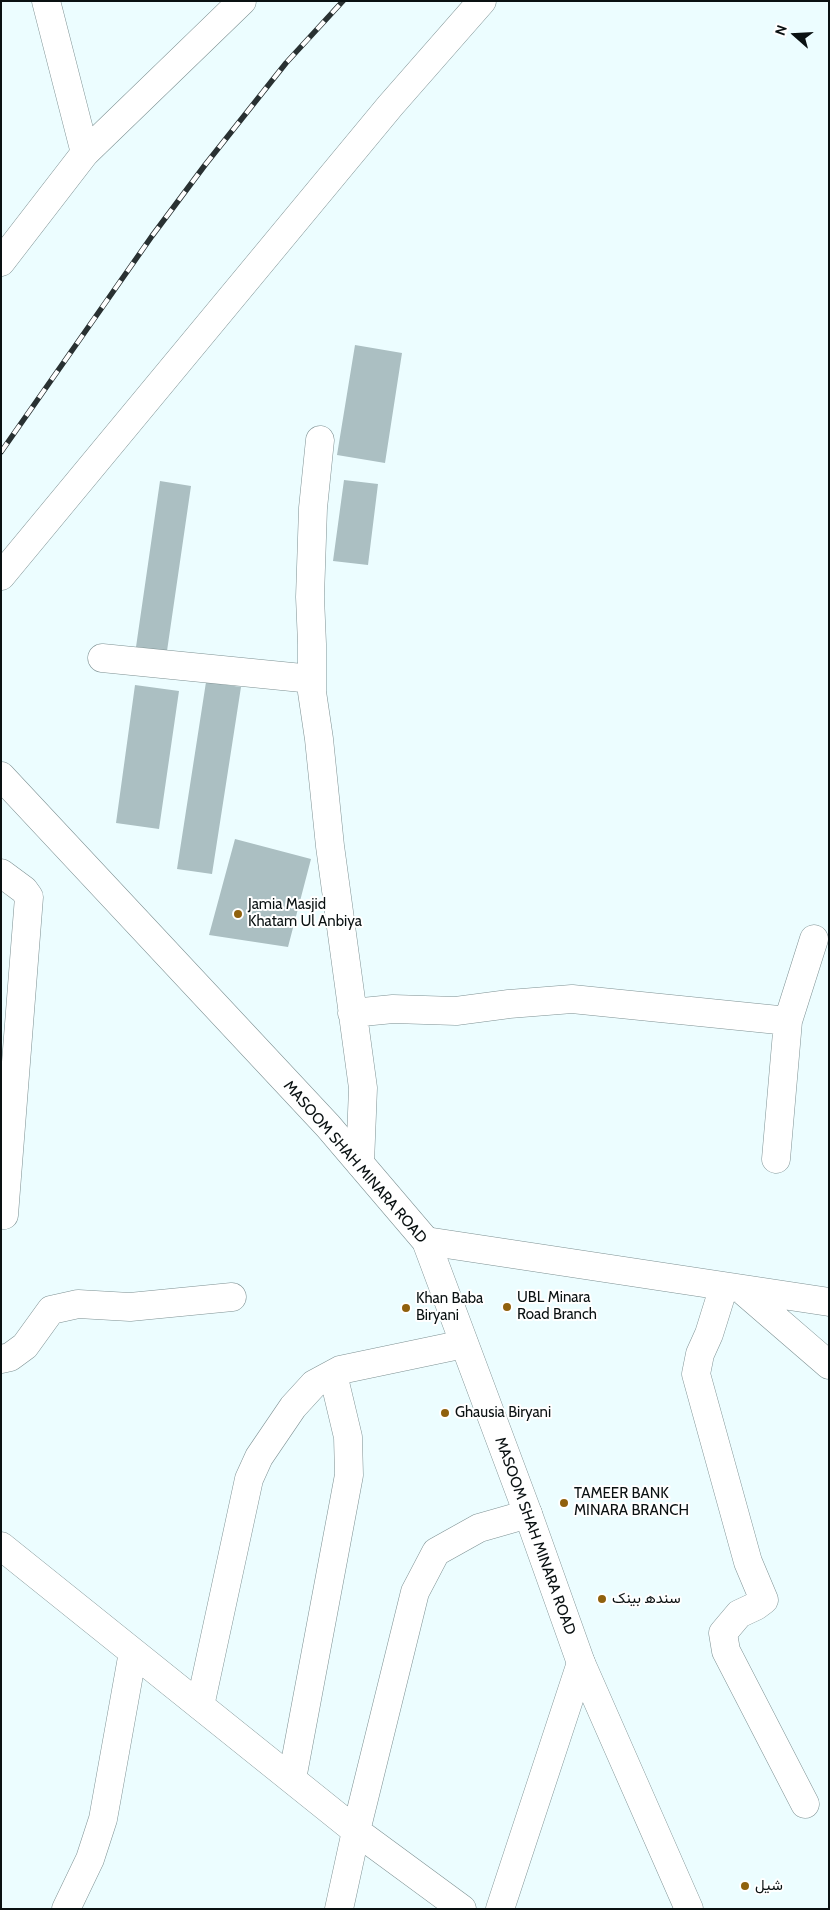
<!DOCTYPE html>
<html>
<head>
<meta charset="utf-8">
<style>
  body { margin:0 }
  #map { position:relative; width:830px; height:1910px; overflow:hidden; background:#ecfdff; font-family:Cabin,sans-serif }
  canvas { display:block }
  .frame { position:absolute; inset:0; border:2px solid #0a1112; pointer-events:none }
  .north { position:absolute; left:770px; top:10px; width:50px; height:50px; -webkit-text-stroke:4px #fff; paint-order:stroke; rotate:289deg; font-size:14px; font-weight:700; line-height:20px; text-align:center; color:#0a1112 }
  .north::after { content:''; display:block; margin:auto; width:18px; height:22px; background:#0a1112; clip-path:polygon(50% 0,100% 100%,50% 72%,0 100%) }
</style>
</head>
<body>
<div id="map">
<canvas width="830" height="1910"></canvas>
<div class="frame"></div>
<div class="north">N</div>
</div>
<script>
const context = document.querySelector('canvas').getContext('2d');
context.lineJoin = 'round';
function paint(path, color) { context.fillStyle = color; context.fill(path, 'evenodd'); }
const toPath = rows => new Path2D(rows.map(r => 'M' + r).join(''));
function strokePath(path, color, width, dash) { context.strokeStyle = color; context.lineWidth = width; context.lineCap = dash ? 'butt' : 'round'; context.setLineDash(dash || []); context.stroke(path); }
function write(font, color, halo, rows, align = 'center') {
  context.font = font + ' Cabin,Vazirmatn,sans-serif'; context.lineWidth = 4; context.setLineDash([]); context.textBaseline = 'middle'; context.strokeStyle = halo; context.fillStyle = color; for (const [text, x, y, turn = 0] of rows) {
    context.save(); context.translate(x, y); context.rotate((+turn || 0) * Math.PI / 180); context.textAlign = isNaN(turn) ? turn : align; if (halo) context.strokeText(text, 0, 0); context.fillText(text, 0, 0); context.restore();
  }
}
const building = toPath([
  [355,345,402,353,385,463,337,455],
  [344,480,378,484,368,565,333,561],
  [160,481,191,486,167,651,136,647],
  [206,682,241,687,212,874,177,869],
  [135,685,179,691,159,829,116,823],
  [235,839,311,859,288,947,209,935]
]);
const minor = toPath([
  [46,1,85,153],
  [1,262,85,153,242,1],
  [320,440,313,508,310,597,312,644,312,692,319,739,330,846,363,1088,360,1163],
  [102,658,312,679],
  [1,873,24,890,29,897,4,1215],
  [352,1013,393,1009,456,1011,509,1004,572,999,788,1021],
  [776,1159,788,1021,814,939],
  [426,1241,829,1302],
  [724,1286,709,1334,700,1354,696,1374,748,1562,764,1600,756,1606,739,1614,723,1633,726,1651,805,1804],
  [741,1289,829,1365],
  [1,1359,10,1357,25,1346,51,1310,78,1304,130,1307,232,1297],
  [1,1546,356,1831,462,1909],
  [200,1706,249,1479,259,1457,293,1407,314,1384,340,1370,464,1344],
  [292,1779,349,1475,348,1437,333,1374],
  [66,1909,90,1859,103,1819,133,1652],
  [339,1909,356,1831,415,1592,436,1552,479,1528,528,1514],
  [500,1909,581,1663]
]);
const secondary = toPath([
  [1,576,390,106,482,1],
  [1,776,328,1126,426,1241,528,1514,581,1663,689,1909]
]);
const rail = toPath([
  [1,452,152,236,205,165,286,63,343,1]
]);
const markers = [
  [238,914,5,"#90610d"],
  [507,1307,5,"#90610d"],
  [406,1308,5,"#90610d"],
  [445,1413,5,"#90610d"],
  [564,1503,5,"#90610d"],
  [602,1599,5,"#90610d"],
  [745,1886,5,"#90610d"]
];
const poiNames = [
  ["Jamia Masjid",248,905],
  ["Khatam Ul Anbiya",248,922],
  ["UBL Minara",517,1298],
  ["Road Branch",517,1315],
  ["Khan Baba",416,1299],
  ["Biryani",416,1316],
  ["Ghausia Biryani",455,1413],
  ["TAMEER BANK",574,1494],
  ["MINARA BRANCH",574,1511],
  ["سندھ بینک",612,1599],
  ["شیل",755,1886]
];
const streetNames = [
  ["MASOOM SHAH MINARA ROAD",355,1162,49],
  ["MASOOM SHAH MINARA ROAD",535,1536,70]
];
paint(building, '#abbfc2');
strokePath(minor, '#7e9193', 29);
strokePath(secondary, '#7e9193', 29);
strokePath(minor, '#fff', 28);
strokePath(secondary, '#fff', 28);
strokePath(rail, '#293132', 5.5);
strokePath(rail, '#fff', 4, [11]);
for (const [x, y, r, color] of markers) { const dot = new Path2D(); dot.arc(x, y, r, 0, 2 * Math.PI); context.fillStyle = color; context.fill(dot); strokePath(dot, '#fff', 2); }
write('15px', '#0a1112', '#fff', poiNames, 'left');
write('15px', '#0a1112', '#fff', streetNames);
</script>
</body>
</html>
